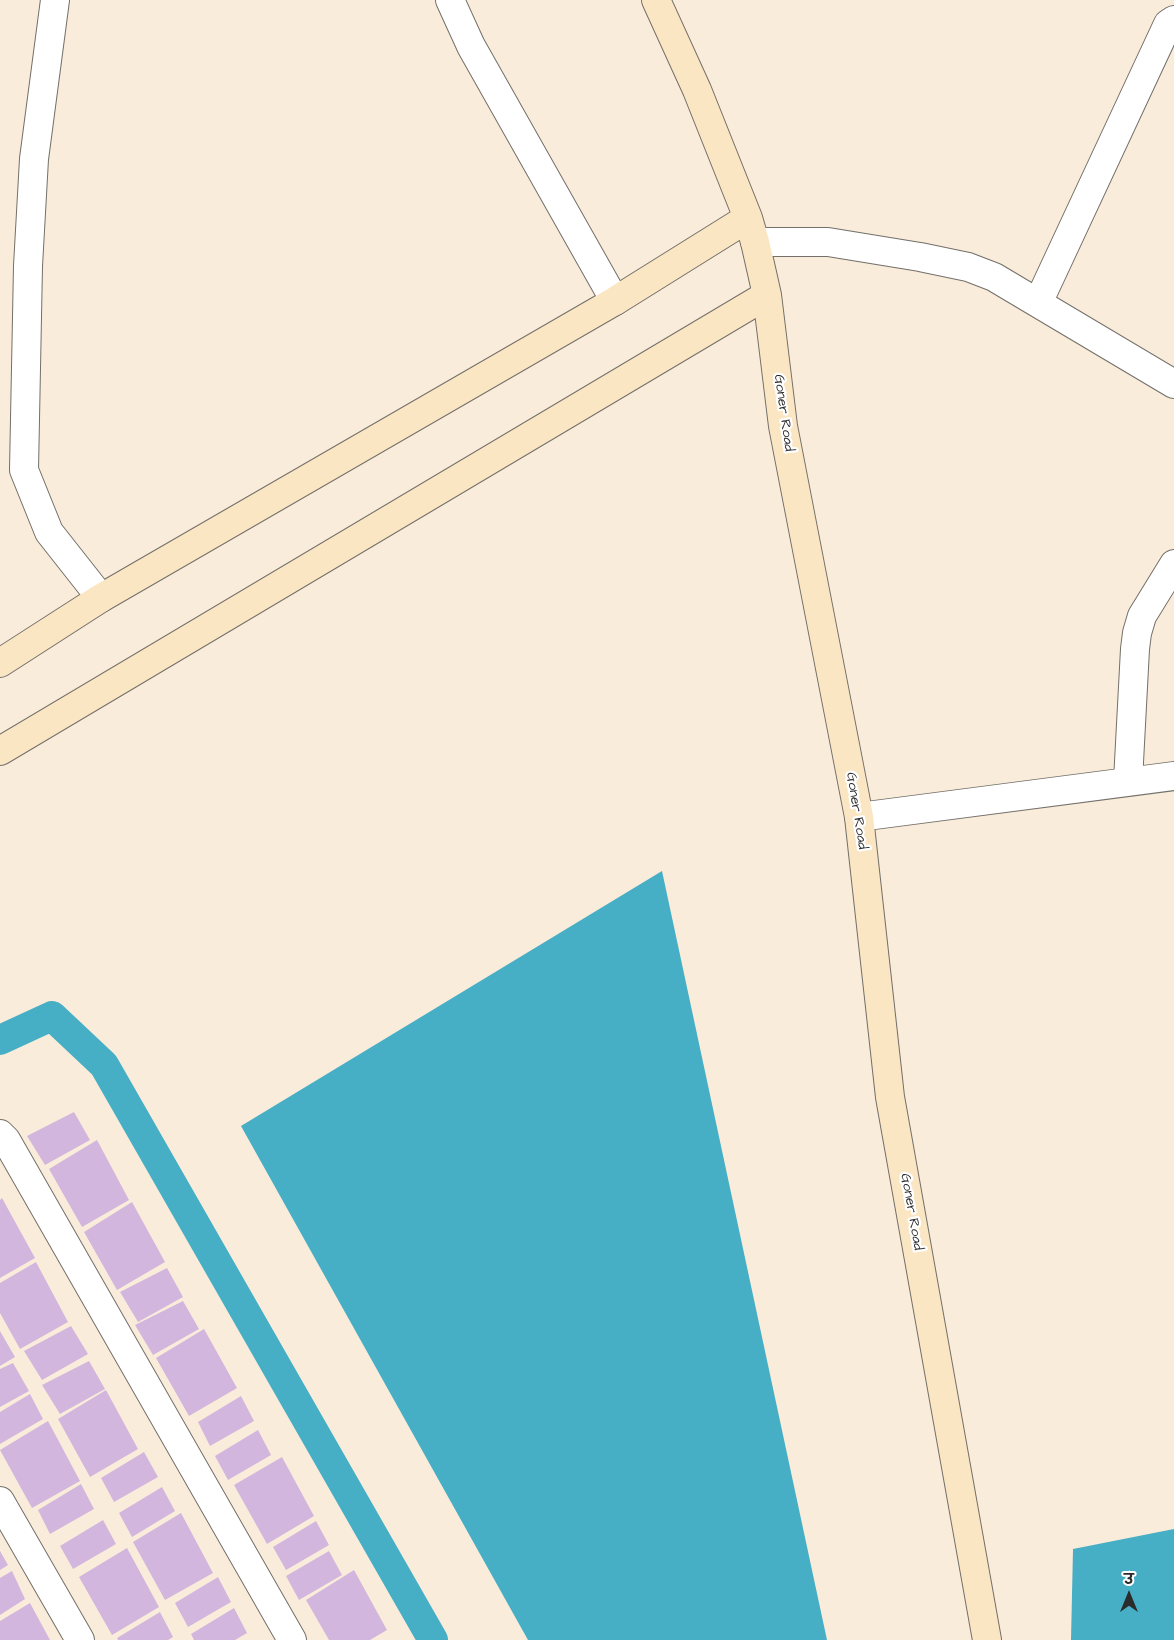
<!DOCTYPE html>
<html>
<head>
<meta charset="utf-8">
<style>
  body { margin:0 }
  #map { position:relative; width:1174px; height:1640px; overflow:hidden; background:#f9ecdb; font-family:"Architects Daughter","Playpen Sans Deva",sans-serif }
  canvas { display:block }
  .north { position:absolute; left:1104px; top:1570px; width:50px; height:50px; -webkit-text-stroke:4px #fff; paint-order:stroke; rotate:0deg; font-size:14px; font-weight:700; line-height:20px; text-align:center; color:#2b2b2b }
  .north::after { content:''; display:block; margin:auto; width:18px; height:22px; background:#2b2b2b; clip-path:polygon(50% 0,100% 100%,50% 72%,0 100%) }
</style>
</head>
<body>
<div id="map">
<canvas width="1174" height="1640"></canvas>
<div class="north">उ</div>
</div>
<script>
const context = document.querySelector('canvas').getContext('2d');
context.lineJoin = 'round';
function paint(path, color) { context.fillStyle = color; context.fill(path, 'evenodd'); }
const toPath = rows => new Path2D(rows.map(r => 'M' + r).join(''));
function strokePath(path, color, width, dash) { context.strokeStyle = color; context.lineWidth = width; context.lineCap = dash ? 'butt' : 'round'; context.setLineDash(dash || []); context.stroke(path); }
function write(font, color, halo, rows, align = 'center') {
  context.font = font + ' "Architects Daughter",sans-serif'; context.lineWidth = 4.5; context.setLineDash([]); context.textBaseline = 'middle'; context.strokeStyle = halo; context.fillStyle = color; for (const [text, x, y, turn = 0] of rows) {
    context.save(); context.translate(x, y); context.rotate((+turn || 0) * Math.PI / 180); context.textAlign = isNaN(turn) ? turn : align; if (halo) context.strokeText(text, 0, 0); context.fillText(text, 0, 0); context.restore();
  }
}
const water = toPath([
  [662,871,827,1640,528,1640,241,1126],
  [1174,1529,1174,1640,1071,1640,1073,1549]
]);
const canal = toPath([
  [0,1040,52,1016,104,1065,433,1640]
]);
const building = toPath([
  [74,1112,90,1140,45,1165,27,1136],
  [97,1140,129,1200,82,1227,49,1169],
  [2,1198,35,1258,0,1278,0,1200],
  [132,1202,165,1262,117,1290,84,1232],
  [36,1262,68,1322,20,1349,0,1313,0,1283],
  [167,1268,183,1297,138,1322,120,1292],
  [183,1301,199,1329,153,1355,135,1325],
  [71,1326,88,1354,42,1380,24,1351],
  [204,1329,237,1388,189,1416,156,1358],
  [0,1331,15,1357,0,1366],
  [89,1361,105,1389,60,1414,42,1385],
  [13,1363,29,1391,0,1407,0,1369],
  [106,1390,138,1449,90,1477,58,1419],
  [30,1394,43,1419,0,1444,0,1412],
  [241,1396,254,1421,210,1446,198,1422],
  [48,1421,80,1481,32,1508,0,1450],
  [258,1430,271,1455,228,1480,215,1456],
  [144,1452,158,1477,114,1502,101,1478],
  [282,1457,314,1516,267,1544,234,1485],
  [81,1484,94,1509,50,1534,38,1510],
  [162,1487,175,1511,132,1537,119,1513],
  [181,1513,213,1573,165,1600,133,1542],
  [103,1520,116,1544,73,1569,60,1546],
  [316,1521,329,1545,286,1570,273,1547],
  [127,1548,159,1607,112,1635,79,1577],
  [0,1551,8,1565,0,1570],
  [329,1551,342,1575,299,1600,286,1576],
  [354,1570,387,1630,370,1640,329,1640,306,1600],
  [12,1571,25,1599,0,1615,0,1578],
  [218,1577,231,1602,188,1627,175,1603],
  [30,1603,50,1640,0,1640,0,1621],
  [234,1608,247,1633,235,1640,194,1640,191,1634],
  [160,1612,173,1637,168,1640,118,1640,117,1638]
]);
const street = toPath([
  [55,0,34,159,28,266,24,470,49,532,101,598],
  [450,0,471,46,615,301],
  [755,242,828,242,920,257,968,267,994,277,1174,384],
  [1038,303,1168,24,1174,20],
  [1128,781,1135,649,1137,633,1142,616,1174,564],
  [859,817,1174,776],
  [0,1134,6,1140,292,1640],
  [0,1501,80,1640]
]);
const secondary = toPath([
  [656,0,697,90,748,218,755,242,767,295,783,426,859,817,890,1097,987,1640],
  [0,663,101,598,615,301,748,218],
  [0,751,767,295]
]);
const streetNames = [
  ["Goner Road",783,413,82],
  ["Goner Road",856,811,81],
  ["Goner Road",911,1212,80]
];
paint(water, '#46aec5');
strokePath(canal, '#46aec5', 30);
paint(building, '#d3b6de');
strokePath(street, '#736f69', 30);
strokePath(secondary, '#736f69', 30);
strokePath(street, '#fff', 28);
strokePath(secondary, '#fbe6c4', 28);
write('14px', '#2b2b2b', '#fff', streetNames);
</script>
</body>
</html>
